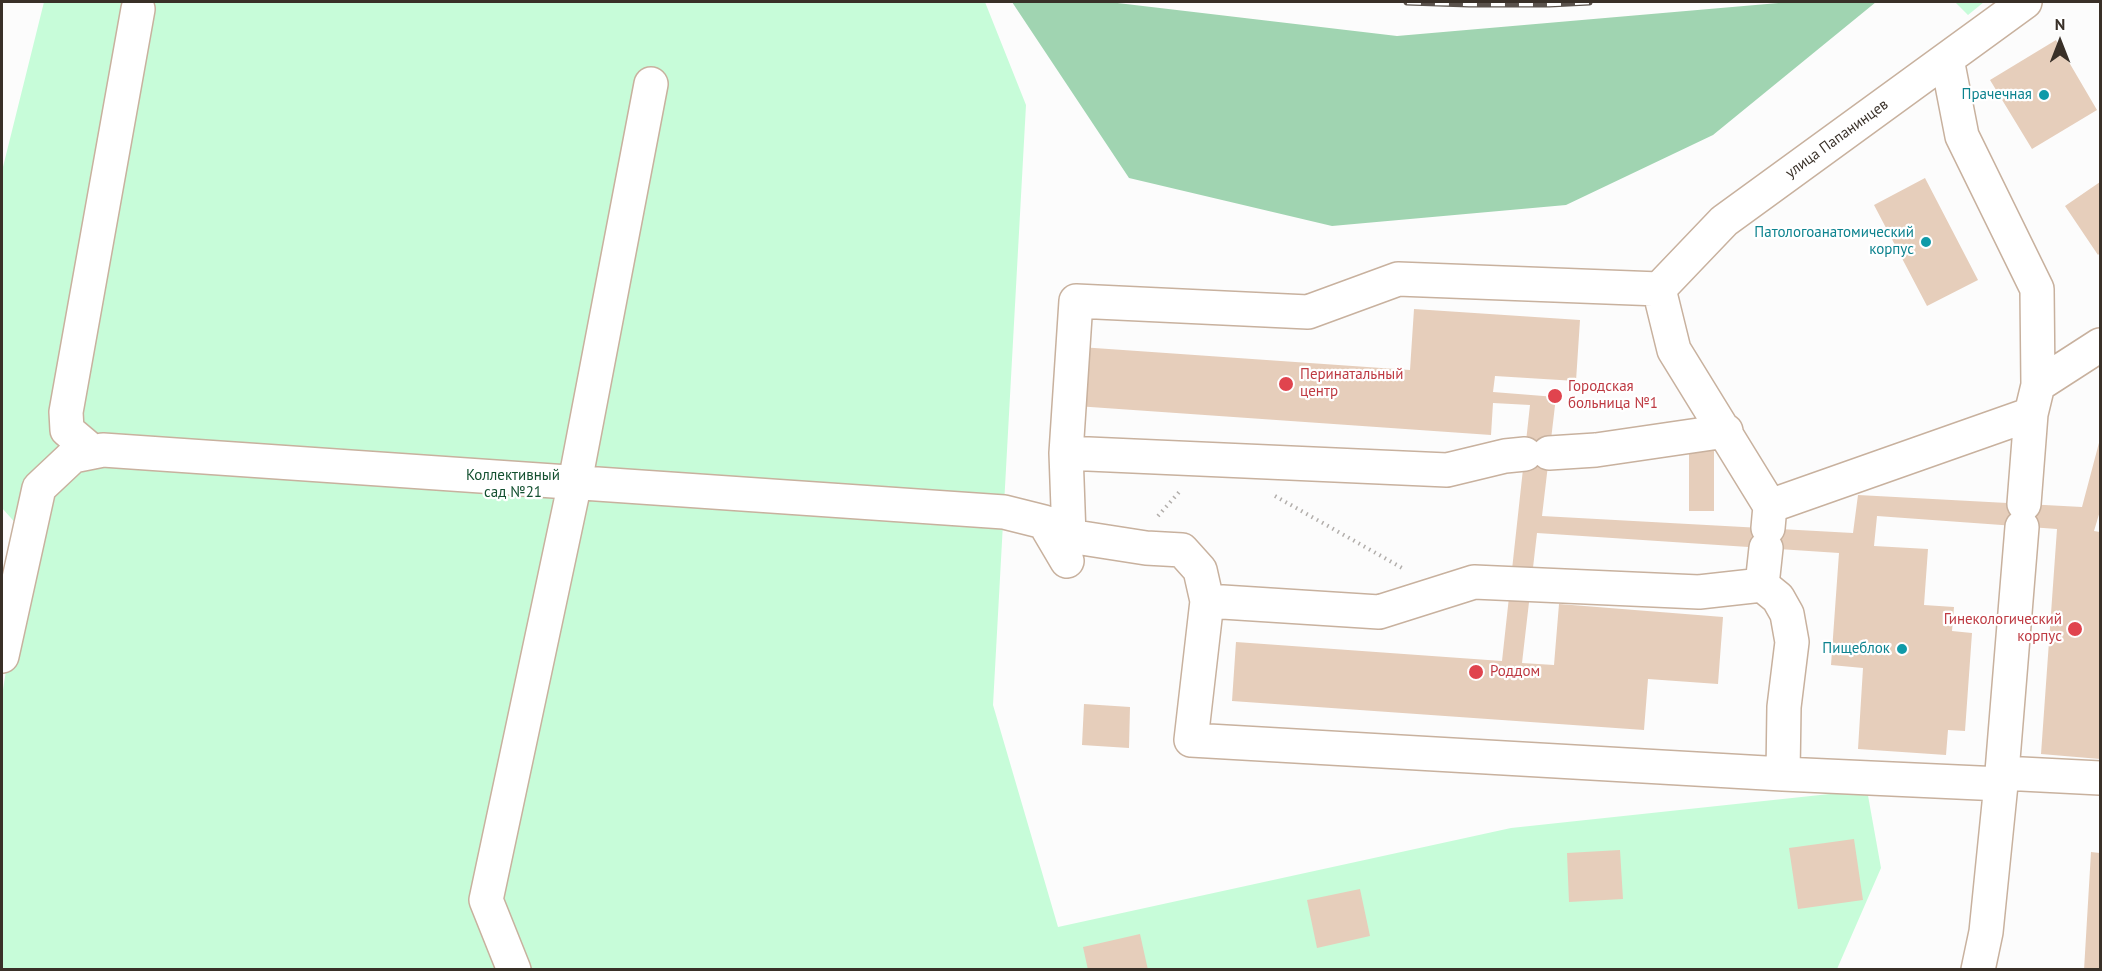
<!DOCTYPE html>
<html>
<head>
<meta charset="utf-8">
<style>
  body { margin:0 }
  #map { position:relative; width:2102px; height:971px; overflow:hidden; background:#fcfcfc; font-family:"PT Sans",sans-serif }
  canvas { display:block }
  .frame { position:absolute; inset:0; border:3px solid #393028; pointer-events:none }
  .north { position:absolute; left:2030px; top:12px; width:60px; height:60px; -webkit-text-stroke:4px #fff; paint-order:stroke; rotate:0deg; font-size:16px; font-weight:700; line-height:24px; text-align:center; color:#393028 }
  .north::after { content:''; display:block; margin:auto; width:21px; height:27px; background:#393028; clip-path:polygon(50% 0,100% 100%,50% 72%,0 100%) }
</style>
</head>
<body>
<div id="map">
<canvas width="2102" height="971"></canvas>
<div class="frame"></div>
<div class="north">N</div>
</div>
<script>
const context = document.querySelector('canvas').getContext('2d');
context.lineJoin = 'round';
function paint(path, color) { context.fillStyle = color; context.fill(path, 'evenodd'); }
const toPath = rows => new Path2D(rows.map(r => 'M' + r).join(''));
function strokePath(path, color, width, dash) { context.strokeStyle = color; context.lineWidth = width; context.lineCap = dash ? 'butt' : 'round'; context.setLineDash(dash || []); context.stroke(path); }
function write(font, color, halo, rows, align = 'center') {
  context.font = font + ' "PT Sans",sans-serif'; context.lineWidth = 4.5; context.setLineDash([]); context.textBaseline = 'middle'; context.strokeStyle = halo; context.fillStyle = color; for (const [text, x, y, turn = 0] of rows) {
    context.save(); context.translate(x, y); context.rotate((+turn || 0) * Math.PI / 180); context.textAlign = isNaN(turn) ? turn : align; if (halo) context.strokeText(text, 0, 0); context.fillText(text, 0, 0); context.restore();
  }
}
const green = toPath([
  [44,2,985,2,1026,105,993,705,1058,927,1511,828,1867,790,1881,868,1837,969,2,969,2,696,27,536,2,508,2,171],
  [1955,2,1984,2,1968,15]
]);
const forest = toPath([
  [1012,2,1109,2,1397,36,1790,2,1876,2,1713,135,1566,205,1332,226,1129,178]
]);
const building = toPath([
  [2056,40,2097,110,2032,149,1990,80],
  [1925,178,1978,280,1927,306,1874,205],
  [2100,182,2100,253,2098,255,2065,206],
  [1414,309,1580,320,1576,381,1495,376,1493,392,1556,397,1542,516,1853,533,1858,495,2082,507,2100,439,2100,511,2094,531,2100,532,2100,759,2041,754,2057,529,1877,516,1874,546,1928,549,1924,605,1954,607,1952,631,1972,633,1965,731,1948,730,1946,755,1858,749,1863,668,1831,665,1839,553,1537,533,1522,663,1554,665,1559,604,1723,617,1718,684,1648,679,1644,730,1232,701,1236,642,1502,661,1530,405,1493,403,1491,435,1076,406,1080,347,1410,370],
  [1689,451,1714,451,1714,511,1689,511],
  [1084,704,1130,707,1129,748,1082,745],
  [1854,839,1863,900,1798,909,1789,848],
  [1620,850,1623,899,1569,902,1567,853],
  [2091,852,2100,853,2100,970,2084,970],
  [1360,889,1370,936,1317,948,1307,900],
  [1140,934,1148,970,1088,970,1083,947]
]);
const path = toPath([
  [1275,496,1404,569],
  [1158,516,1181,490]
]);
const minor = toPath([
  [1947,59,1962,136,2037,289,2038,385,2031,414,2024,504],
  [1659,289,1398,279,1308,312,1076,301,1066,453,1069,536,1146,548,1182,550,1200,570,1207,601,1191,740,1783,774],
  [1659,289,1724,221,2025,2],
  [1659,289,1674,350,1770,506,1768,528],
  [2038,385,2100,345],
  [93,452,67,430,66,412,138,9],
  [1066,453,1447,470,1505,456,1525,454],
  [1549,453,1596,450,1726,431],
  [1770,506,2031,414],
  [1766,548,1762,585,1778,598,1787,614,1792,642,1784,707,1783,774,2001,784,1986,932,1978,970],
  [1207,601,1379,612,1474,582,1699,592,1762,585],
  [2,656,39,488,73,456,103,450,1004,512,1044,522,1067,561],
  [2002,773,2100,778],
  [2001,784,2022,527],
  [514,970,486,900,575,482,651,84]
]);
const rail = toPath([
  [1407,2,1469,4,1549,4,1589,2]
]);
const markers = [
  [2044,95,6,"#0f9aa8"],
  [1926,242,6,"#0f9aa8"],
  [1286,384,8,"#e0444e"],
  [1555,396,8,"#e0444e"],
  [2075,629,8,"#e0444e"],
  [1902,649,6,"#0f9aa8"],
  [1476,672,8,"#e0444e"]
];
const cultureNames = [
  ["Прачечная",2032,95],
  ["Патологоанатомический",1914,233],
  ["корпус",1914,250],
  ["Пищеблок",1890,649]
];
const streetNames = [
  ["улица Папанинцев",1837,139,-36]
];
const healthNames = [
  ["Перинатальный",1300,375],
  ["центр",1300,392],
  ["Городская",1568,387],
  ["больница №1",1568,404],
  ["Гинекологический",2062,620,"right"],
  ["корпус",2062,637,"right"],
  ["Роддом",1490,672]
];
const parkNames = [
  ["Коллективный",513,476],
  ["сад №21",513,493]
];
paint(green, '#c7fcd9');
paint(forest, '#a0d4b1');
paint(building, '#e6cebb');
strokePath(minor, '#c8b19e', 36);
strokePath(path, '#b2aeab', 4, [1.5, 4.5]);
strokePath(minor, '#fff', 33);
strokePath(rail, '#5a524c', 7);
strokePath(rail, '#fff', 4.5, [14]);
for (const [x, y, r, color] of markers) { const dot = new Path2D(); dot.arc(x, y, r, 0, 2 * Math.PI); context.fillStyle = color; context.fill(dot); strokePath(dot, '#fff', 2); }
write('15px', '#0d838f', '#fff', cultureNames, 'right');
write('15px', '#393028', '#fff', streetNames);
write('15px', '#be3a42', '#fff', healthNames, 'left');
write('15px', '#124f2f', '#fff', parkNames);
</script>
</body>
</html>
